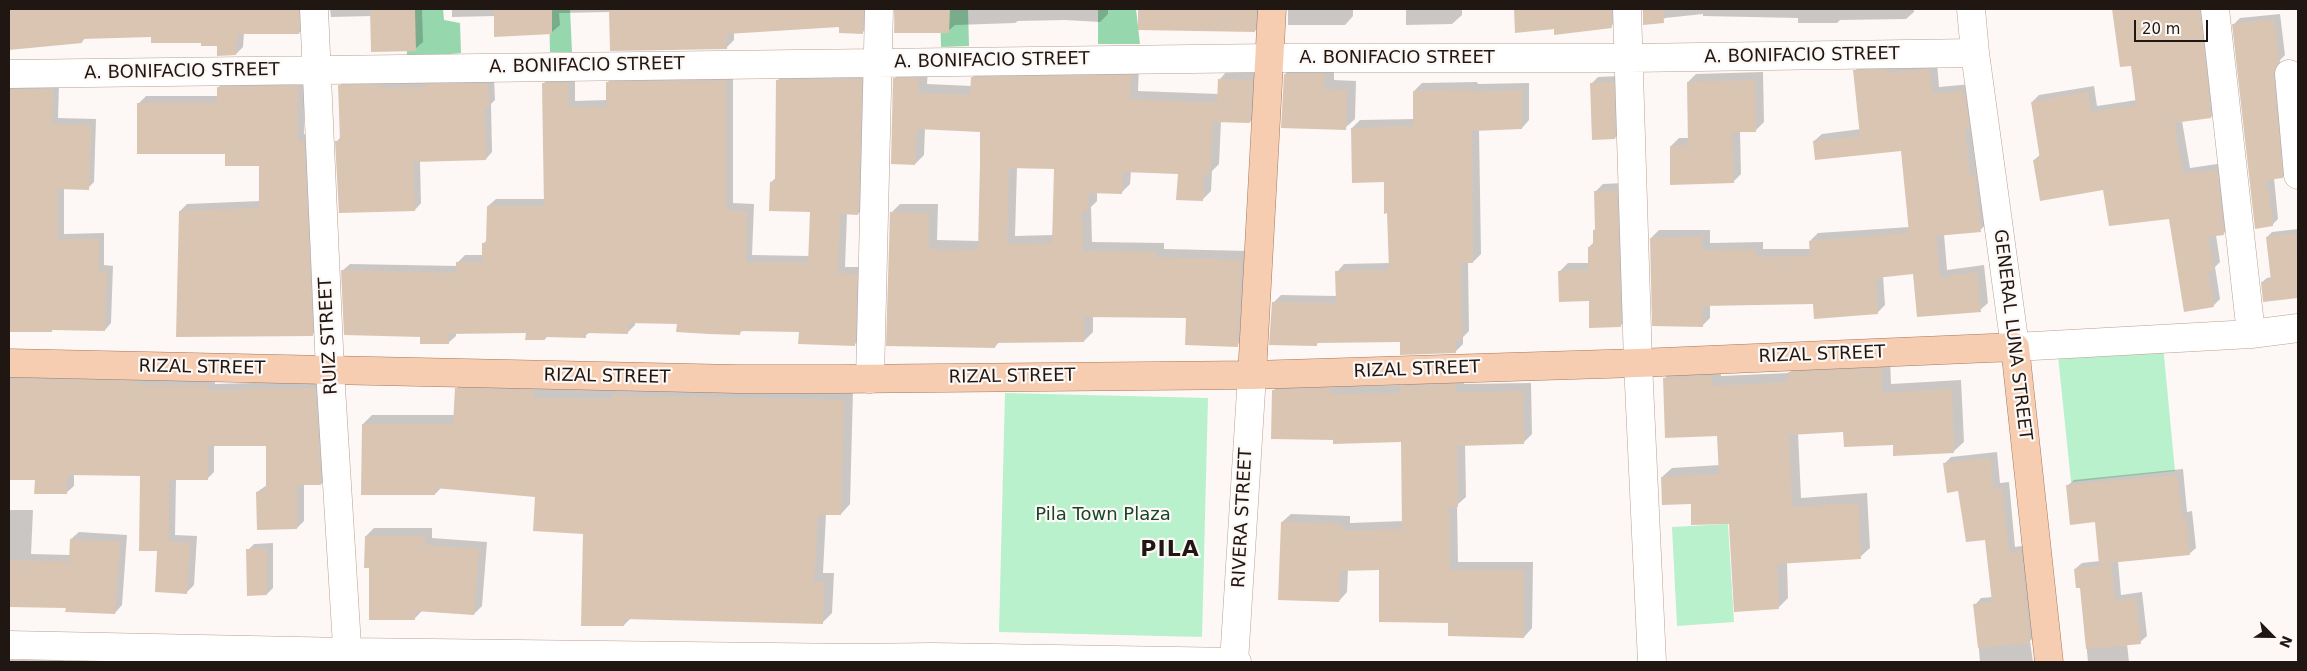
<!DOCTYPE html>
<html>
<head>
<meta charset="utf-8">
<style>
  body { margin:0 }
  #map { position:relative; width:2307px; height:671px; overflow:hidden; background:#fdf8f5; font-family:"DejaVu Sans",sans-serif }
  canvas { display:block }
  .frame { position:absolute; inset:0; border:10px solid #201712; pointer-events:none }
  .north { position:absolute; left:2247px; top:611px; width:50px; height:50px; -webkit-text-stroke:4px #fdf8f5; paint-order:stroke; rotate:113deg; font-size:14px; font-weight:700; line-height:20px; text-align:center; color:#201712 }
  .north::after { content:''; display:block; margin:auto; width:18px; height:22px; background:#201712; clip-path:polygon(50% 0,100% 100%,50% 72%,0 100%) }
  .scale { position:absolute; left:2134px; top:20px; width:74px; height:22px; box-sizing:border-box; border:2px solid #201712; border-top:0; padding-left:6px; font-size:15px; line-height:18px; white-space:nowrap; color:#201712; -webkit-text-stroke:4px #fdf8f5; paint-order:stroke }
</style>
</head>
<body>
<div id="map">
<canvas width="2307" height="671"></canvas>
<div class="frame"></div>
<div class="north">N</div>
<div class="scale">20 m</div>
</div>
<script>
const context = document.querySelector('canvas').getContext('2d');
context.lineJoin = 'round';
function paint(path, color) { context.fillStyle = color; context.fill(path, 'evenodd'); }
const toPath = rows => new Path2D(rows.map(r => 'M' + r).join(''));
function strokePath(path, color, width, dash) { context.strokeStyle = color; context.lineWidth = width; context.lineCap = dash ? 'butt' : 'round'; context.setLineDash(dash || []); context.stroke(path); }
function write(font, color, halo, rows, align = 'center') {
  context.font = font + ' "DejaVu Sans",sans-serif'; context.lineWidth = 4.5; context.setLineDash([]); context.textBaseline = 'middle'; context.strokeStyle = halo; context.fillStyle = color; for (const [text, x, y, turn = 0] of rows) {
    context.save(); context.translate(x, y); context.rotate((+turn || 0) * Math.PI / 180); context.textAlign = isNaN(turn) ? turn : align; if (halo) context.strokeText(text, 0, 0); context.fillText(text, 0, 0); context.restore();
  }
}
const green = toPath([
  [2163,345,2175,471,2071,482,2058,356],
  [1005,393,1208,398,1202,637,999,632],
  [1728,524,1734,622,1677,626,1672,527]
]);
const forest = toPath([
  [406,9,443,9,444,20,460,23,461,53,407,58],
  [549,9,570,9,572,52,550,52],
  [940,9,968,9,969,46,941,47],
  [1098,9,1136,9,1140,44,1098,44]
]);
const shadow = toPath([
  [9,9,307,9,306,26,299,33,244,33,243,47,236,54,218,45,153,35,86,37,82,42,9,49],
  [330,9,422,9,423,42,415,49,372,16,331,17],
  [452,9,872,9,870,25,862,33,841,26,734,33,734,40,726,48,610,12,559,13,560,25,552,32,495,16,452,17],
  [894,9,1108,9,1108,14,1100,22,1065,20,1018,21,1015,23,955,25,948,31,895,32],
  [1140,9,1265,9,1263,23,1255,31,1139,29],
  [1288,9,1353,9,1353,16,1345,25,1288,25],
  [1406,9,1462,9,1462,15,1452,24,1406,25],
  [1515,9,1620,9,1619,19,1611,26,1516,31],
  [1643,9,1914,9,1914,12,1906,19,1840,20,1837,23,1798,23,1798,18,1703,16,1703,14,1665,18,1661,22,1644,24],
  [2114,9,2207,9,2218,110,2211,117,2182,121,2190,168,2224,163,2231,226,2224,233,2216,235,2220,262,2215,267,2220,299,2213,306,2170,217,2034,160,2041,154,2032,102,2039,95,2094,86,2097,106,2137,100,2133,64,2121,66],
  [2280,14,2285,55,2280,60,2279,68,2289,171,2283,177,2274,178,2278,219,2272,225,2234,24,2240,18],
  [1937,62,1939,87,1972,84,1988,223,1980,230,1944,234,1947,270,1984,265,1988,303,1980,310,1914,272,1883,276,1885,305,1878,312,1814,303,1710,305,1710,318,1702,326,1651,238,1659,230,1710,230,1710,243,1763,242,1763,249,1811,249,1810,241,1818,233,1910,227,1902,149,1814,141,1822,134,1861,129,1855,71,1862,63],
  [1295,65,1334,65,1334,80,1356,81,1355,119,1345,128,1285,74],
  [1139,67,1138,91,1219,94,1220,79,1228,70,1261,72,1258,113,1250,122,1221,121,1219,164,1212,171,1211,191,1202,200,1179,172,1131,171,1130,184,1121,193,1097,192,1097,201,1091,207,1092,242,1164,243,1164,249,1249,251,1246,336,1237,345,1188,316,1093,316,1093,332,1084,341,999,342,995,347,891,213,900,204,938,204,937,240,979,241,981,130,925,128,924,155,915,164,894,79,903,70,928,70,927,84,972,86,972,78,981,69],
  [1017,167,1055,168,1053,235,1015,236],
  [869,72,865,206,858,214,847,213,845,267,864,267,862,337,855,344,800,331,743,330,739,334,678,323,635,322,635,325,628,332,590,332,585,336,548,336,545,339,527,332,456,332,456,336,448,343,422,336,342,271,350,264,458,266,458,262,465,255,484,255,484,243,488,239,488,206,496,199,545,199,544,83,551,76,575,76,575,101,607,100,607,83,615,75,733,74,733,203,754,204,752,255,810,256,811,211,771,182,777,177,778,80,785,73],
  [1763,72,1764,122,1756,130,1740,131,1741,174,1733,182,1671,146,1679,138,1689,138,1688,82,1696,74],
  [1620,76,1621,132,1615,138,1591,84,1598,77],
  [494,78,495,100,491,104,492,152,486,159,420,161,421,203,415,210,337,141,341,137,339,86,346,79],
  [305,79,304,134,311,134,320,328,312,335,180,211,187,204,260,201,261,164,226,153,139,103,146,96,218,96,218,88,225,80],
  [9,81,59,83,58,118,96,119,94,182,88,188,64,188,64,234,104,233,104,265,113,266,111,323,105,330,54,328,51,331,9,331],
  [1477,82,1478,84,1529,83,1529,120,1522,128,1479,129,1481,254,1473,262,1468,262,1469,331,1463,337,1463,344,1455,352,1401,340,1319,342,1317,344,1273,303,1281,295,1337,296,1337,272,1344,264,1390,263,1389,212,1385,181,1352,128,1360,120,1415,119,1414,91,1422,83],
  [1624,183,1629,318,1621,325,1560,271,1568,263,1589,263,1589,247,1594,242,1594,230,1596,228,1595,192,1603,184],
  [2298,229,2298,297,2264,301,2262,282,2267,278,2272,277,2267,237,2272,232],
  [1890,359,1891,384,1961,380,1964,442,1954,451,1894,443,1844,431,1798,433,1801,498,1867,493,1870,548,1860,557,1787,562,1788,598,1779,607,1730,523,1692,503,1662,477,1672,468,1720,465,1718,434,1665,378,1674,368,1721,366,1721,376,1789,373,1799,363],
  [9,368,215,378,215,384,252,383,254,381,322,381,328,477,321,484,304,484,304,521,297,528,257,492,267,485,267,444,214,445,214,472,207,479,176,479,175,535,197,536,194,585,186,593,142,474,74,474,74,486,66,493,36,478,9,478],
  [1464,376,1464,384,1531,383,1532,434,1523,443,1465,444,1466,497,1457,505,1458,562,1533,562,1532,628,1524,637,1449,621,1381,569,1348,570,1347,592,1339,601,1282,522,1291,514,1350,516,1350,523,1404,521,1402,441,1334,439,1273,391,1282,382,1338,386,1403,385,1410,378],
  [466,379,543,381,542,389,853,391,850,504,841,514,826,514,823,573,834,573,832,613,823,622,631,618,624,625,584,532,536,496,441,488,435,494,363,424,372,415,455,415,456,389],
  [1997,452,2000,483,2009,482,2015,547,2028,545,2036,635,2030,641,2033,662,1980,662,1975,605,1981,598,1993,597,1986,538,1944,464,1951,457],
  [2183,469,2187,512,2192,511,2196,548,2189,554,2118,561,2121,595,2142,592,2147,636,2140,642,2127,644,2129,662,2088,662,2081,586,2075,569,2082,563,2100,561,2096,521,2067,486,2074,480],
  [9,510,33,510,31,554,70,555,71,539,79,532,127,535,122,605,115,613,67,607,9,606],
  [374,528,432,528,432,538,487,542,482,606,474,614,423,610,414,619,371,566,366,536],
  [273,543,273,588,267,594,248,550,254,544],
  [24,655,63,656,63,662,9,662,9,660,19,660],
  [120,660,140,661,140,662,118,662]
]);
const building = toPath([
  [9,9,299,9,299,34,237,34,236,55,217,56,217,46,201,46,201,43,151,43,151,37,82,39,82,43,9,50],
  [370,9,415,9,416,51,371,52],
  [494,9,552,9,552,34,494,37],
  [609,9,863,9,863,34,839,33,839,27,727,34,727,49,610,51],
  [895,9,950,9,949,33,894,33],
  [1138,9,1256,9,1255,32,1138,30],
  [1514,9,1611,9,1612,28,1554,35,1554,29,1515,33],
  [1643,9,1663,9,1664,23,1643,25],
  [2112,9,2200,9,2211,118,2174,123,2183,174,2217,170,2224,235,2208,237,2214,271,2208,271,2214,307,2184,312,2169,219,2109,226,2103,190,2040,201,2033,160,2040,159,2031,102,2088,92,2091,112,2136,105,2131,66,2120,67],
  [2274,19,2279,62,2275,68,2273,75,2283,178,2267,180,2273,226,2255,229,2232,24],
  [1930,69,1932,94,1964,91,1970,129,1965,129,1970,176,1975,175,1981,232,1936,236,1940,277,1977,272,1981,312,1917,317,1913,274,1876,278,1878,314,1814,319,1813,304,1703,306,1703,327,1652,326,1650,238,1702,237,1702,250,1756,249,1756,257,1810,256,1809,241,1909,233,1901,151,1815,160,1813,141,1860,136,1853,70,1887,70,1887,73],
  [1284,74,1325,74,1324,89,1347,90,1346,130,1281,128],
  [1131,75,1130,99,1217,103,1218,79,1252,80,1250,123,1213,122,1210,175,1204,174,1203,201,1176,200,1178,174,1123,172,1122,194,1089,193,1088,211,1082,211,1083,251,1156,252,1155,257,1241,260,1238,347,1185,345,1186,318,1084,317,1084,342,995,343,995,348,886,346,890,212,929,213,929,249,978,250,980,164,980,132,917,129,915,165,891,164,893,78,919,78,919,93,970,95,971,77],
  [1009,168,1054,169,1052,243,1007,244],
  [862,79,858,215,840,214,838,273,857,274,855,346,798,344,799,332,740,331,740,335,709,334,676,332,677,324,628,323,628,334,586,333,586,338,545,337,545,340,525,340,526,333,449,334,449,344,420,344,420,337,344,335,341,270,456,273,456,262,482,262,482,243,486,243,487,206,544,206,542,83,568,83,569,107,606,107,606,82,726,81,726,210,747,211,746,262,808,263,810,212,769,211,770,182,775,182,776,80],
  [1755,80,1756,132,1732,132,1734,183,1670,185,1670,146,1688,145,1687,82],
  [1614,82,1615,139,1592,140,1590,83],
  [425,84,488,84,489,108,485,108,486,160,413,162,415,211,339,213,335,141,340,141,338,85,381,85,381,88,425,87],
  [298,86,298,141,304,141,313,336,176,337,179,211,259,208,259,166,225,166,225,154,137,154,137,103,217,103,217,87],
  [53,89,52,124,91,125,89,190,58,189,58,239,99,239,99,271,107,271,105,331,52,330,52,332,9,332,9,90],
  [1470,89,1470,92,1522,90,1522,129,1472,131,1473,263,1461,263,1462,340,1456,340,1456,353,1400,355,1400,342,1317,343,1317,346,1269,345,1272,302,1336,303,1335,271,1389,270,1387,213,1384,214,1384,182,1352,183,1351,128,1413,126,1413,91],
  [1594,191,1617,191,1621,327,1589,328,1589,301,1559,302,1558,271,1588,270,1588,247,1593,247,1593,230,1595,230],
  [2296,233,2298,298,2263,302,2261,282,2271,281,2266,237],
  [1881,368,1882,393,1952,389,1954,453,1893,456,1893,445,1844,447,1843,432,1789,435,1792,507,1858,503,1861,559,1777,564,1779,609,1734,612,1729,524,1691,525,1691,504,1662,505,1661,477,1719,474,1717,436,1665,438,1663,378,1712,376,1712,386,1788,382,1788,372],
  [9,379,138,381,138,385,208,385,208,390,245,390,245,388,315,388,321,485,297,485,297,529,257,530,256,492,266,491,266,446,208,446,208,480,169,480,169,542,190,543,187,594,155,592,157,551,139,551,140,476,67,475,67,494,34,494,35,480,9,480],
  [1456,384,1456,392,1523,391,1524,444,1457,446,1458,507,1449,507,1450,570,1524,570,1524,638,1448,636,1448,623,1379,622,1379,570,1340,571,1339,602,1278,600,1281,522,1342,524,1342,531,1402,529,1401,442,1333,444,1333,440,1271,439,1272,390,1330,388,1330,394,1400,393,1400,386],
  [455,388,534,390,533,398,612,399,612,395,844,400,841,515,818,515,814,582,824,582,823,624,624,619,624,626,581,626,583,534,533,531,535,497,435,488,435,495,361,495,362,424,453,424],
  [1990,458,1993,489,2002,488,2009,553,2021,551,2030,643,1978,648,1973,604,1992,602,1985,540,1966,542,1958,491,1947,493,1943,463],
  [2177,475,2182,517,2186,517,2190,555,2099,564,2095,522,2070,525,2066,485],
  [365,536,425,536,425,545,479,549,474,615,415,611,415,620,369,620,369,568,364,568],
  [70,539,120,542,115,614,65,612,66,608,9,607,9,560,69,562],
  [246,549,267,549,267,595,247,596],
  [2111,564,2115,600,2136,598,2141,644,2086,649,2080,588,2076,588,2074,569]
]);
const minor = toPath([
  [314,9,330,371,348,662],
  [1627,9,1638,363,1652,662],
  [1971,9,1975,53,2015,347,2251,334,2298,328],
  [2215,9,2251,334],
  [9,74,1270,58,1630,58,1975,53],
  [2289,74,2298,175],
  [870,379,879,9],
  [9,645,347,652,857,658,932,657,1237,662],
  [1234,662,1252,375]
]);
const major = toPath([
  [9,363,738,379,839,379,1252,375,1638,363,2015,347,2049,662],
  [1252,375,1272,9]
]);
const streetNames = [
  ["A. BONIFACIO STREET",1802,56,-1],
  ["A. BONIFACIO STREET",1397,58],
  ["A. BONIFACIO STREET",992,61,-1],
  ["A. BONIFACIO STREET",587,66,-1],
  ["A. BONIFACIO STREET",182,72,-1],
  ["GENERAL LUNA STREET",2012,335,83],
  ["RUIZ STREET",329,336,-93],
  ["RIZAL STREET",1822,355,-2],
  ["RIZAL STREET",202,368,1],
  ["RIZAL STREET",1417,370,-2],
  ["RIZAL STREET",607,377,1],
  ["RIZAL STREET",1012,377,-1],
  ["RIVERA STREET",1243,518,-87]
];
const parkNames = [
  ["Pila Town Plaza",1103,515]
];
const districtNames = [
  ["PILA",1170,550]
];
paint(green, '#b9f1cc');
paint(forest, '#96d7ad');
paint(shadow, '#0003');
paint(building, '#dac5b2');
strokePath(minor, '#b9a092', 29);
strokePath(major, '#a87759', 29);
strokePath(minor, '#fff', 28);
strokePath(major, '#f7cdb2', 28);
write('18px', '#201712', '#fdf8f5', streetNames);
write('18px', '#14452a', '#fdf8f5', parkNames);
context.letterSpacing = '1px';
write('bold 22px', '#201712', '#fdf8f5', districtNames);
context.letterSpacing = '0px';
</script>
</body>
</html>
